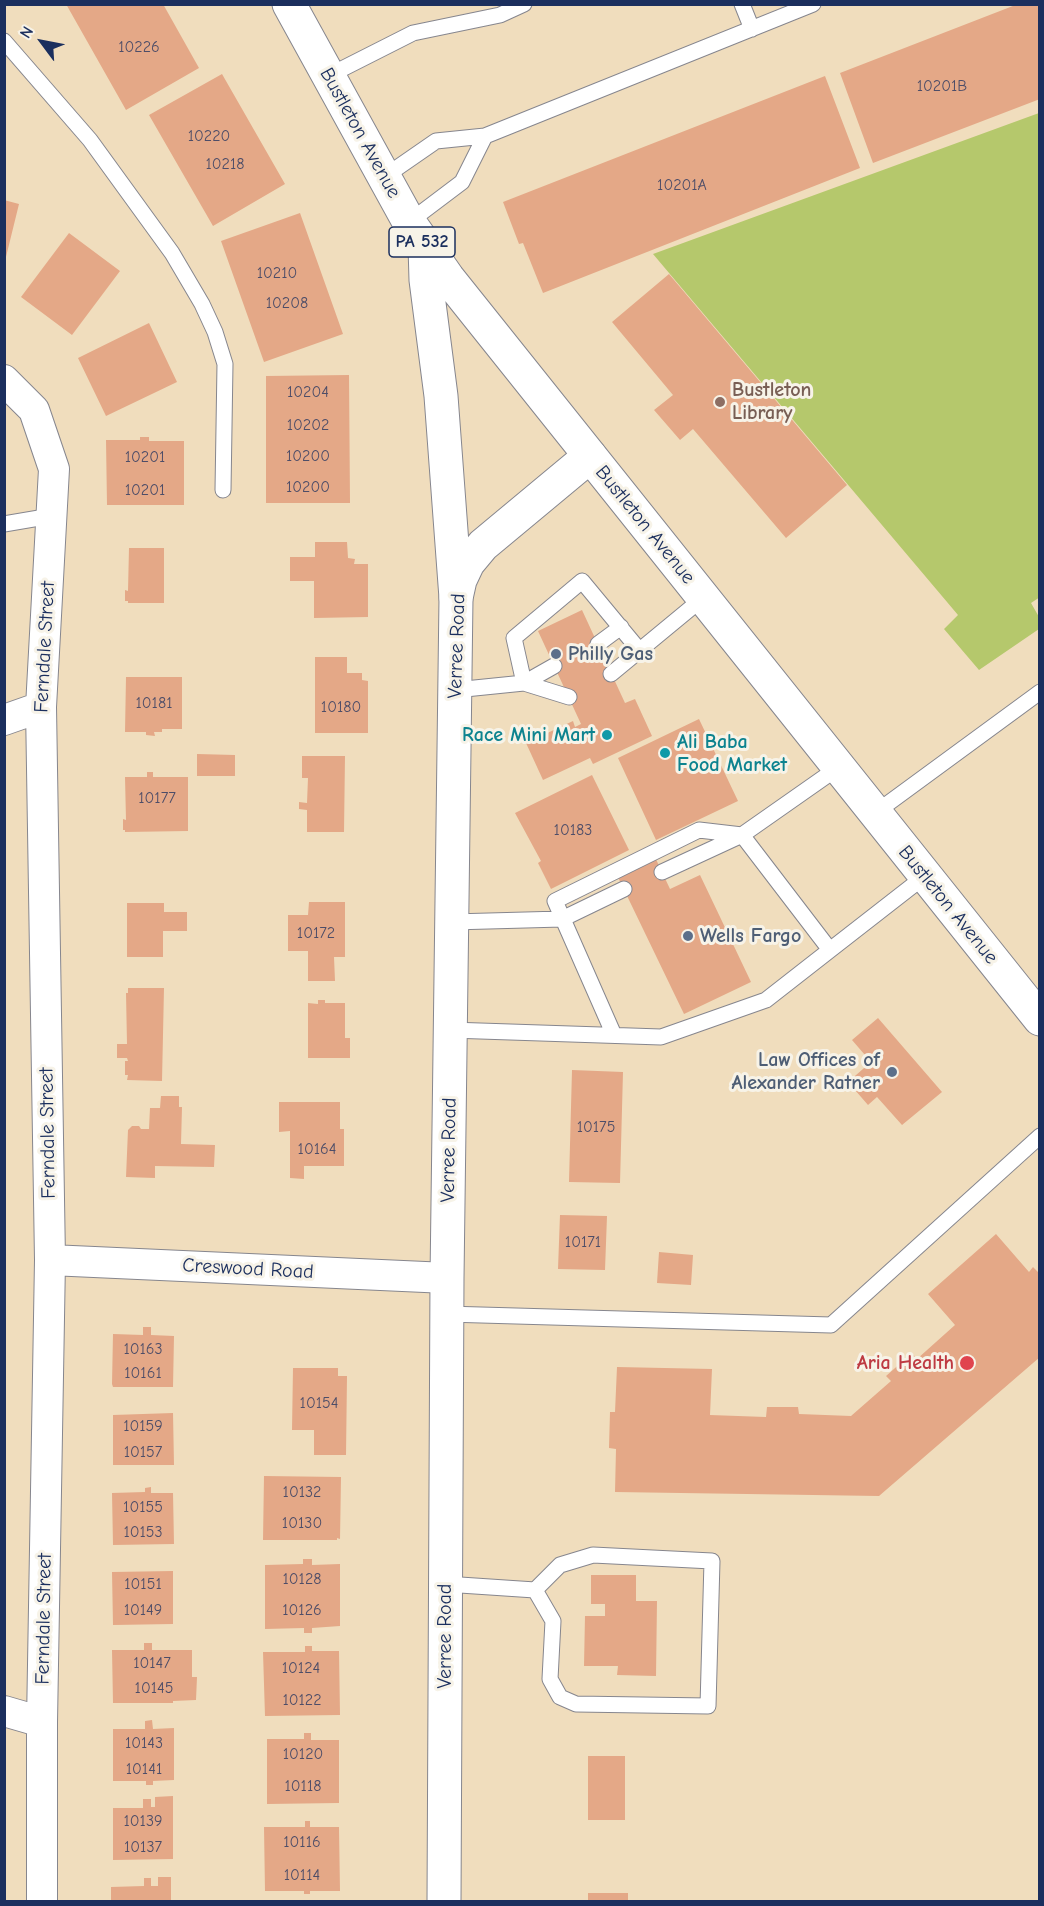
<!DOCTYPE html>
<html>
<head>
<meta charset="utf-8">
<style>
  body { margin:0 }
  #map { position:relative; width:1044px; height:1906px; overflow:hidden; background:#f0ddbd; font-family:"Comic Neue",sans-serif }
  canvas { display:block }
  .frame { position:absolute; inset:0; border:6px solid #1b2f5e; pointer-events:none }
  .north { position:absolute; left:12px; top:12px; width:60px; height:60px; -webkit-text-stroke:4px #f7f3e8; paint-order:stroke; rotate:302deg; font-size:16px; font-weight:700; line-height:24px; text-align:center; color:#1b2f5e }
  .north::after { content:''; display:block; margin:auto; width:21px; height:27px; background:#1b2f5e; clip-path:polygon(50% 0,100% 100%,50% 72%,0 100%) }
</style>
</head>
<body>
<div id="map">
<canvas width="1044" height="1906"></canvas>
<div class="frame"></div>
<div class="north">N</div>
</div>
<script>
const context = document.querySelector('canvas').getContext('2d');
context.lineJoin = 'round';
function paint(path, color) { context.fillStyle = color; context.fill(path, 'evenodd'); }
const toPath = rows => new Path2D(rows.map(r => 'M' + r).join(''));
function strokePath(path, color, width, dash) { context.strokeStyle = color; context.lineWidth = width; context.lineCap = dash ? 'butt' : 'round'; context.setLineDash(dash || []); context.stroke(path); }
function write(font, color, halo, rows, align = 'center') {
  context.font = font + ' "Comic Neue",sans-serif'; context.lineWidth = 6; context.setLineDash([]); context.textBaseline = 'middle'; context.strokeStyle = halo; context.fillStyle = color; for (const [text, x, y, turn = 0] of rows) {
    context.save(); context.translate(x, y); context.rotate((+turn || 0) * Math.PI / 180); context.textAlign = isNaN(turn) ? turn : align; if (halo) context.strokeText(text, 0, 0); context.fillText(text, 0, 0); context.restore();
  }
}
const green = toPath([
  [1039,113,1040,597,1031,603,1039,617,1039,629,979,670,944,629,958,615,653,254]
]);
const building = toPath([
  [66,4,163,4,199,68,126,110],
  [1018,4,1040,4,1040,99,873,163,840,73],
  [222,74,285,184,213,226,149,115],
  [825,76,860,168,543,293,523,243,519,244,503,202],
  [4,200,19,204,5,261,4,260],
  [300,213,343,334,264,362,221,241],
  [69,233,120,271,72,335,21,297],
  [669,274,847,485,786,538,693,429,680,440,654,410,673,395,612,322],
  [149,323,177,382,106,416,78,358],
  [349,375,350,503,266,503,266,376],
  [140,437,149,437,149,441,184,441,184,505,107,505,106,440,140,440],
  [315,542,347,542,348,558,355,559,354,564,368,564,368,617,314,618,314,581,290,581,290,557,315,557],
  [129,548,164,548,164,603,128,603,128,601,125,601,125,590,128,591],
  [582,610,625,703,635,699,652,736,593,764,590,758,543,780,526,743,573,721,575,727,581,724,538,631],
  [315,657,347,657,347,673,362,673,362,680,368,681,368,733,315,733],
  [126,677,182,677,182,729,162,729,162,732,154,732,155,736,146,735,146,732,125,732],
  [699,719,738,801,656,840,618,758],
  [197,754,235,755,235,776,197,776],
  [302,756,345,756,344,832,307,832,307,810,299,809,299,802,307,803,308,778,302,778],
  [147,772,153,772,153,777,188,777,188,831,125,832,125,830,123,830,123,819,126,820,125,777,147,777],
  [592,775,629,850,551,889,538,863,541,861,515,813],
  [654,855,670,889,700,875,751,982,684,1014,616,873],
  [309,902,345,902,345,957,334,957,335,981,308,981,308,951,288,951,288,915,308,915],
  [127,903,164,903,164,912,187,912,187,931,163,931,163,957,127,957],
  [128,988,164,988,162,1081,127,1080,128,1075,125,1075,125,1061,128,1061,127,1058,117,1058,117,1044,127,1044,126,993,128,993],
  [318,1000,325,1000,325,1003,345,1003,345,1038,350,1038,350,1058,308,1058,308,1003,318,1004],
  [878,1018,942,1092,902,1125,877,1097,868,1105,848,1082,871,1062,852,1040],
  [572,1070,623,1072,620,1183,569,1182],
  [161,1096,179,1096,179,1107,182,1107,181,1144,215,1145,214,1167,155,1166,155,1178,126,1177,128,1130,132,1126,139,1126,141,1129,149,1129,150,1108,160,1108],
  [279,1102,340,1102,340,1129,344,1129,344,1166,304,1166,304,1179,290,1178,290,1131,279,1132],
  [560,1215,607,1216,605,1270,558,1269],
  [996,1234,1029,1272,1033,1267,1040,1274,1040,1357,879,1496,615,1492,616,1449,609,1448,610,1412,615,1412,617,1367,712,1369,710,1415,766,1417,767,1407,798,1407,799,1414,851,1416,891,1381,886,1376,912,1353,917,1359,955,1325,928,1294],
  [659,1252,693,1255,691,1285,657,1283],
  [143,1327,151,1327,151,1335,174,1336,173,1387,113,1387,112,1384,113,1334,143,1335],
  [293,1368,338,1368,338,1376,347,1376,346,1455,314,1455,314,1430,292,1430],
  [173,1413,174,1465,113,1465,113,1415],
  [264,1476,341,1477,340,1539,337,1538,337,1540,263,1540],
  [151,1487,151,1493,173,1493,174,1544,113,1545,112,1493,145,1492,145,1488],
  [303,1559,312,1559,312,1565,340,1564,340,1626,312,1628,312,1633,304,1633,304,1628,265,1629,265,1565,303,1564],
  [173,1571,173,1624,113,1625,112,1572],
  [591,1575,636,1575,636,1601,657,1601,656,1676,617,1675,618,1666,584,1666,585,1616,605,1616,605,1604,591,1604],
  [144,1643,152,1643,152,1650,192,1650,192,1677,197,1677,196,1700,173,1701,173,1703,113,1703,112,1650,144,1650],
  [305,1646,312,1646,312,1651,339,1651,340,1715,265,1716,263,1652,305,1652],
  [152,1720,153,1729,174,1728,174,1780,153,1781,153,1785,146,1785,146,1781,113,1781,113,1729,145,1729,145,1721],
  [304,1733,311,1733,311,1740,339,1740,339,1803,267,1804,267,1739,304,1739],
  [588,1756,625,1756,625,1820,588,1820],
  [173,1796,173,1859,113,1860,113,1808,143,1808,143,1799,151,1799,151,1807,155,1807,155,1797],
  [305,1821,310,1821,310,1827,339,1827,340,1891,310,1891,310,1894,304,1894,304,1891,265,1891,264,1827,305,1827],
  [158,1877,171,1877,171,1902,111,1902,111,1887,144,1886,144,1878,151,1878,151,1886,158,1886],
  [588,1893,628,1893,628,1902,588,1902]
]);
const service = toPath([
  [742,4,752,29],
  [4,41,90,140,172,253,202,304,215,332,225,364,223,490],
  [328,76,413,33,500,15,524,4],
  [384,177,436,141,485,136,813,4],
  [409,222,462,182,485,136],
  [4,524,51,516],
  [598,644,621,627],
  [554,666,524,683,514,638,582,581,640,651],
  [611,674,703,598],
  [455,690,524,683,569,697],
  [875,813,1040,692],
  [662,872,742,835],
  [452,922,562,919,624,889],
  [830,950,925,876],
  [450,1030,661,1037,766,1000,830,950,742,835,839,767],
  [614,1035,555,901,699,830,742,835],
  [446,1314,831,1325,1040,1136],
  [445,1584,535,1590,560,1565,593,1555,712,1561,708,1706,576,1704,560,1697,550,1679,553,1621,535,1590]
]);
const minor = toPath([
  [4,380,34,410,54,469,41,707,50,1260,42,1722,42,1902],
  [4,720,41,707],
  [50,1260,447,1278],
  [4,1711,42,1722]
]);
const secondary = toPath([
  [444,1902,447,1278,456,598,460,580,468,563,483,545,590,456]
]);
const primary = toPath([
  [289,4,409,222,448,278,1040,1019],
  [425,246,426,280,441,396,456,598]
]);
const markers = [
  [720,402,6,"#8d6e63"],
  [556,654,6,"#5c6f8a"],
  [607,735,6,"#0f9aa8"],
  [665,753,6,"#0f9aa8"],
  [688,936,6,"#5c6f8a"],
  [892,1072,6,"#5c6f8a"],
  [967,1363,8,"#e0444e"]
];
const numberNames = [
  ["10226",139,47],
  ["10201B",942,86],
  ["10220",209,136],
  ["10218",225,164],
  ["10201A",682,185],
  ["10210",277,273],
  ["10208",287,303],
  ["10204",308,392],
  ["10202",308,425],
  ["10200",308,456],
  ["10201",145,457],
  ["10200",308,487],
  ["10201",145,490],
  ["10181",154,703],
  ["10180",341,707],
  ["10177",157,798],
  ["10183",573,830],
  ["10172",316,933],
  ["10175",596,1127],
  ["10164",317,1149],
  ["10171",583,1242],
  ["10163",143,1349],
  ["10161",143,1373],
  ["10154",319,1403],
  ["10159",143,1426],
  ["10157",143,1452],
  ["10132",302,1492],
  ["10155",143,1507],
  ["10130",302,1523],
  ["10153",143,1532],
  ["10128",302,1579],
  ["10151",143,1584],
  ["10149",143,1610],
  ["10126",302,1610],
  ["10147",152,1663],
  ["10124",301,1668],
  ["10145",154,1688],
  ["10122",302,1700],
  ["10143",144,1743],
  ["10120",303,1754],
  ["10141",144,1769],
  ["10118",303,1786],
  ["10139",143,1821],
  ["10116",302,1842],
  ["10137",143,1847],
  ["10114",302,1875]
];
const shields = [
  [422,242,66]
];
const shieldNames = [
  ["PA 532",422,242]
];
const streetNames = [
  ["Bustleton Avenue",360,133,61],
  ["Bustleton Avenue",645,525,51],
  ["Verree Road",457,646,-88],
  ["Ferndale Street",45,647,-87],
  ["Bustleton Avenue",948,905,51],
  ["Ferndale Street",48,1133,-91],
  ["Verree Road",449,1150,-89],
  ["Creswood Road",248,1269,3],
  ["Ferndale Street",44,1619,-89],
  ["Verree Road",445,1636,-90]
];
const educationNames = [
  ["Bustleton",732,390],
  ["Library",732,413]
];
const serviceNames = [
  ["Philly Gas",568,654],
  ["Wells Fargo",700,936],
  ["Law Offices of",880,1060,"right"],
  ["Alexander Ratner",880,1083,"right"]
];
const cultureNames = [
  ["Race Mini Mart",595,735],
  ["Ali Baba",677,742,"left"],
  ["Food Market",677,765,"left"]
];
const healthNames = [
  ["Aria Health",954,1363]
];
paint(green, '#b5c86c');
paint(building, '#e4a887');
strokePath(service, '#86868e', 17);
strokePath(minor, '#86868e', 32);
strokePath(secondary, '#86868e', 35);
strokePath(primary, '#86868e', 35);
strokePath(service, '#fff', 15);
strokePath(minor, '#fff', 30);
strokePath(secondary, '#fff', 33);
strokePath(primary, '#fff', 33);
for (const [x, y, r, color] of markers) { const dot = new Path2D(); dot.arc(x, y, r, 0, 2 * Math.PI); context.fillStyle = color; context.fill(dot); strokePath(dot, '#f7f3e8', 2); }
write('16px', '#4d4d68', null, numberNames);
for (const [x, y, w] of shields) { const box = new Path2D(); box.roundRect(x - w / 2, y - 15, w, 30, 4.5); context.fillStyle = '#f7f3e8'; context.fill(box); strokePath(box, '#1b2f5e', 1.5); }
write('bold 18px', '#1b2f5e', null, shieldNames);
write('20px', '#1b2f5e', '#f7f3e8', streetNames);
write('bold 20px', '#785e54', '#f7f3e8', educationNames, 'left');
write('bold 20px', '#4e5e75', '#f7f3e8', serviceNames, 'left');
write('bold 20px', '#0d838f', '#f7f3e8', cultureNames, 'right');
write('bold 20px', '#be3a42', '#f7f3e8', healthNames, 'right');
</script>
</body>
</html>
